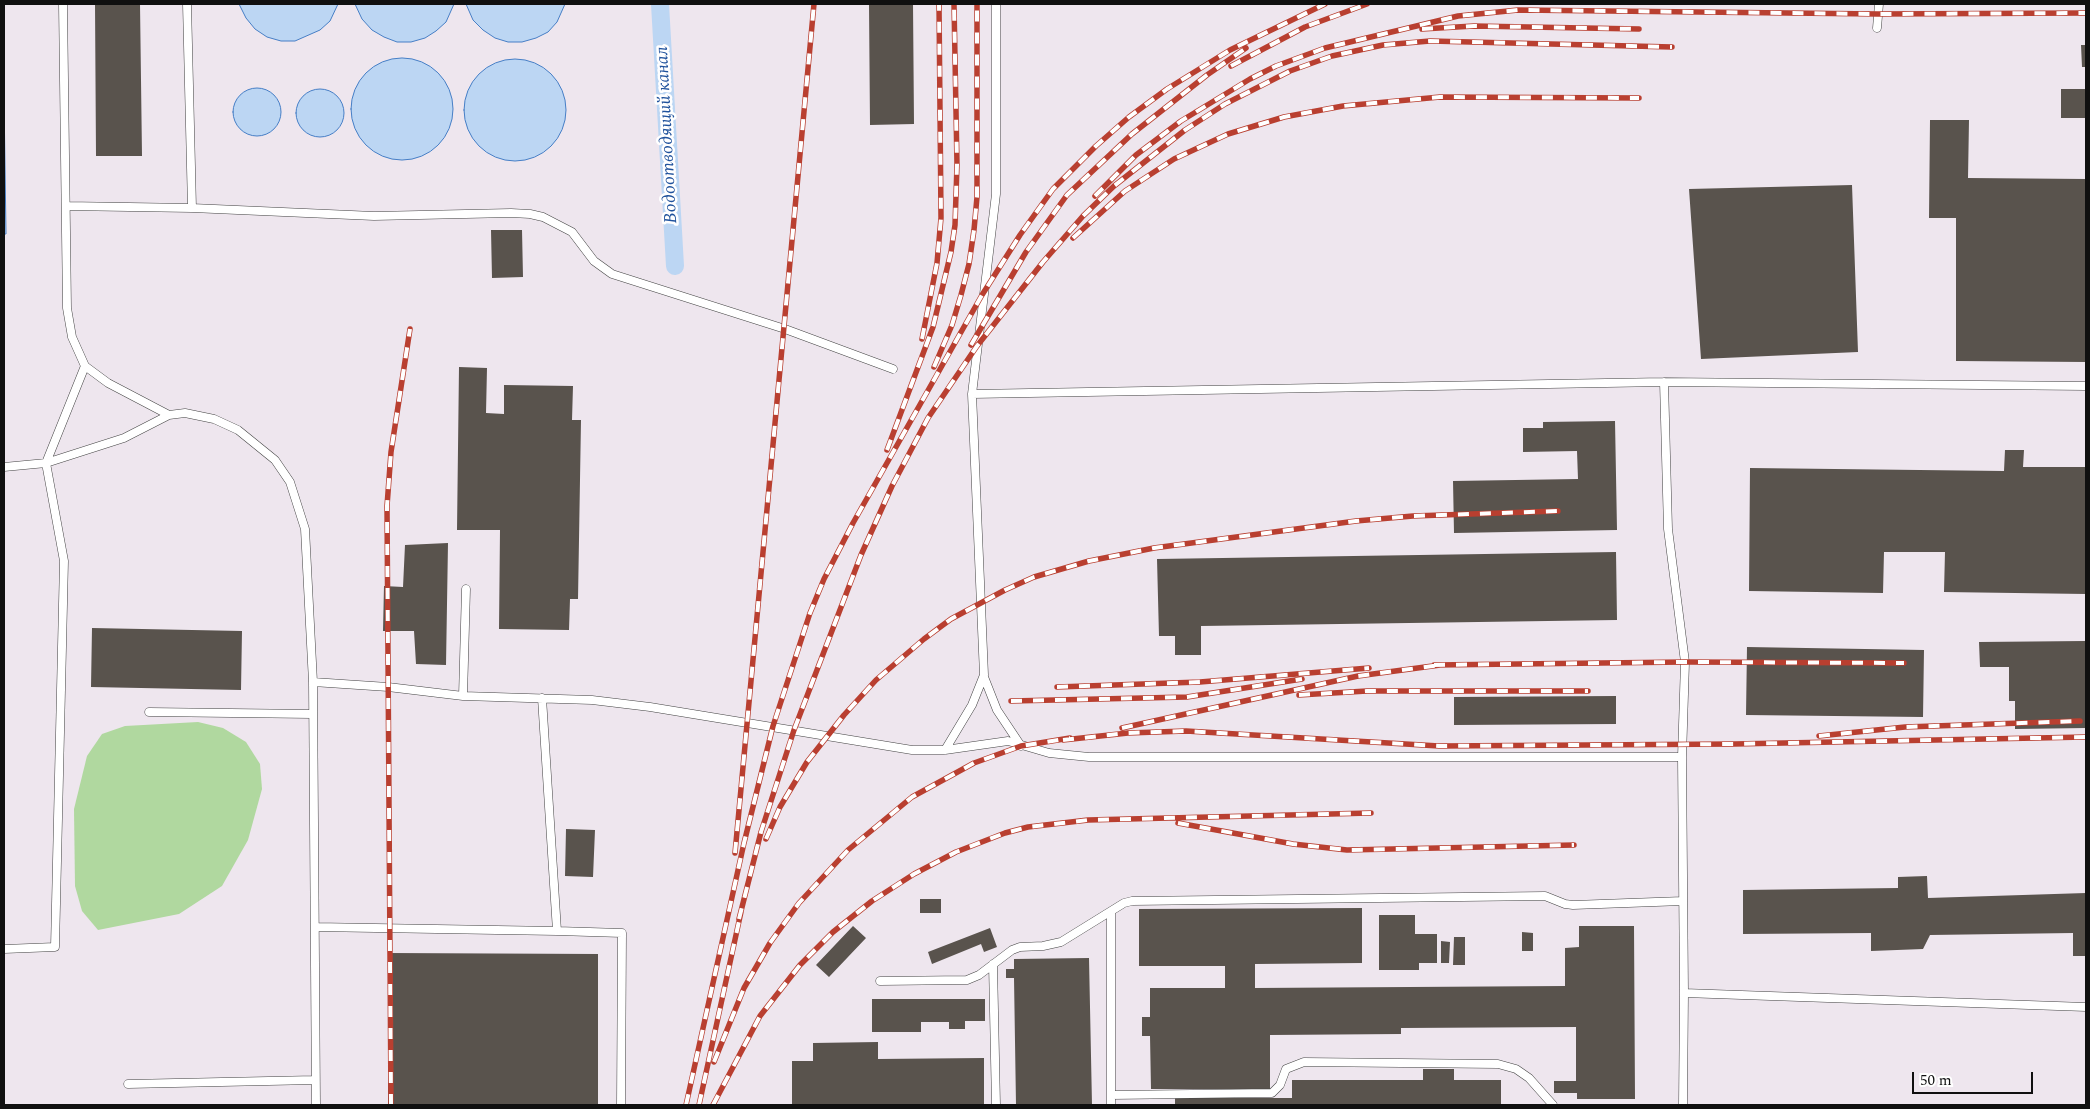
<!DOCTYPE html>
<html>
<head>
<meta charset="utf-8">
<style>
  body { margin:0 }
  #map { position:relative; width:2090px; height:1109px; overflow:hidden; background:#fefef5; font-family:Spectral,serif }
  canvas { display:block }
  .frame { position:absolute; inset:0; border:5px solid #101010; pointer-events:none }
  .scale { position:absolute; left:1912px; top:1072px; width:121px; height:22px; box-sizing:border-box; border:2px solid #101010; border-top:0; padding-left:6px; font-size:15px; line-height:18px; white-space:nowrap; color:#101010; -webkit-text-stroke:4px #fff; paint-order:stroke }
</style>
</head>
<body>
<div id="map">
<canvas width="2090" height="1109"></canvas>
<div class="frame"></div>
<div class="scale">50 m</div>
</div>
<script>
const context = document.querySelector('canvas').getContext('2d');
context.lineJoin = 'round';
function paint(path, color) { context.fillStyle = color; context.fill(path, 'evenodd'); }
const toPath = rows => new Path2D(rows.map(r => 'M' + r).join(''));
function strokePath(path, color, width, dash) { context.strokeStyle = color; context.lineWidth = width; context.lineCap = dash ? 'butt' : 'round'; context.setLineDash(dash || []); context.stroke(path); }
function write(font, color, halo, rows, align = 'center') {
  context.font = font + ' Spectral,serif'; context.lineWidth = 5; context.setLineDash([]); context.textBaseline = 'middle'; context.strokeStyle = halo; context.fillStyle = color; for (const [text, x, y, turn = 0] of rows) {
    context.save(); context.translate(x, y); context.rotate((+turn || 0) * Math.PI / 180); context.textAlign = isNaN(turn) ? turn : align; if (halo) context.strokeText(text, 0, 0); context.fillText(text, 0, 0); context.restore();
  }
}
const industrial = toPath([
  [4,4,2086,4,2086,1105,4,1105]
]);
const forest = toPath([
  [198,722,223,728,246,742,260,764,262,789,248,840,222,886,179,914,98,930,82,911,75,886,74,809,87,756,102,734,125,726]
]);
const water = toPath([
  [239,4,338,4,330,21,320,30,295,41,281,41,267,37,255,29,246,18,239,4],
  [355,4,454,4,446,22,436,31,425,38,411,42,397,42,384,37,372,30,362,19,355,4],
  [466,4,565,4,557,22,548,32,536,38,522,42,508,42,495,38,483,30,473,20,466,4],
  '351 109a51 51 0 1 1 102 0a51 51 0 1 1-102 0Z',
  '464 110a51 51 0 1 1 102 0a51 51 0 1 1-102 0Z',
  '233 112a24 24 0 1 1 48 0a24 24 0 1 1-48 0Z',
  '296 113a24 24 0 1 1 48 0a24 24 0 1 1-48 0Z',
  [4,98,6,234,4,234,4,98]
]);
const canal = toPath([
  [660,4,675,266]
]);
const building = toPath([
  [95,4,140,4,142,156,96,156],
  [869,4,913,4,914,124,870,125],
  [2081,45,2086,45,2086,67,2082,67],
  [2061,89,2086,89,2086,118,2061,118],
  [1930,120,1969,120,1968,178,2086,179,2086,362,1956,361,1956,218,1929,218],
  [1852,185,1858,352,1701,359,1689,189],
  [491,230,522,230,523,277,492,278],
  [459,367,487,368,486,413,504,414,504,385,573,386,572,420,581,420,578,599,570,599,569,630,499,629,500,530,457,530],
  [1615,421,1617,530,1454,533,1453,481,1578,479,1577,451,1523,452,1523,428,1543,428,1543,422],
  [2005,450,2024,450,2023,467,2086,467,2086,594,1944,592,1945,552,1884,552,1883,593,1749,591,1750,468,2004,471],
  [448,543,446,665,416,664,414,631,383,631,384,586,403,587,405,545],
  [1616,552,1617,620,1201,626,1201,655,1175,655,1175,636,1159,636,1157,559],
  [92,628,242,631,241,690,91,687],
  [2085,641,2086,728,2015,729,2015,701,2009,701,2009,667,1980,667,1979,642],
  [1747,647,1924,650,1923,717,1746,715],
  [1616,696,1616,724,1454,725,1454,697],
  [566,829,595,830,593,877,565,876],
  [1927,876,1928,898,2086,893,2086,956,2073,956,2073,933,1930,935,1923,949,1871,951,1871,933,1743,934,1743,890,1898,888,1898,877],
  [920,899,941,899,941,913,920,913],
  [1362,908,1362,963,1255,964,1255,988,1565,986,1565,948,1579,947,1579,926,1634,926,1635,1099,1577,1099,1577,1093,1554,1093,1554,1081,1576,1081,1576,1027,1401,1028,1401,1034,1270,1035,1270,1089,1151,1089,1150,1036,1142,1036,1142,1017,1150,1017,1150,988,1225,988,1225,966,1139,966,1139,909],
  [1379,915,1415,915,1415,934,1437,934,1437,963,1419,963,1419,970,1379,970],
  [853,926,866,938,829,977,816,965],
  [990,928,997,947,984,952,981,944,932,964,928,952],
  [1522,932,1533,933,1533,951,1522,951],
  [1454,937,1465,937,1465,965,1453,965],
  [1441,941,1450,942,1449,963,1441,963],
  [388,953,598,954,598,1105,388,1105],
  [1089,958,1092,1105,1016,1105,1014,978,1006,978,1006,969,1014,969,1014,959],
  [872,999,985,999,985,1021,965,1021,965,1029,949,1029,949,1022,921,1022,921,1032,872,1032],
  [878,1042,878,1059,984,1058,984,1105,792,1105,792,1061,813,1061,813,1043],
  [1423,1069,1454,1069,1454,1080,1501,1080,1501,1105,1175,1105,1175,1098,1292,1098,1292,1080,1423,1080]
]);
const service = toPath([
  [63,4,67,308,72,337,85,366,108,383,169,415],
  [187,4,192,208],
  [1877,28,1879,4],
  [66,206,192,208,374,216,511,213,530,214,543,217,572,232,594,261,612,274,785,329,893,369],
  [1664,382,1668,529,1685,662,1682,757,1684,993,2086,1007],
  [972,394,1664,382,2086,386],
  [4,467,46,463,124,438,169,415,185,413,214,419,238,430,275,460,290,482,305,529,313,682,316,1105],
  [984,677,997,710,1021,746],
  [313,682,388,687,463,696,592,700,650,707,912,750,945,750,1008,741,1049,753,1089,757,1682,757],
  [463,696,466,589],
  [149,712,312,714],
  [945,750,972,705,984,675,972,394,996,194,996,4],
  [1111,913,1111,1105],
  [315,927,557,931,542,698],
  [557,931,622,933,621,1105],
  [4,949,55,947,64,561,46,463,85,366],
  [993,964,996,1105],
  [880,981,967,980,979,975,1012,950,1020,947,1043,946,1061,942,1124,903,1132,901,1545,896,1565,904,1573,905,1683,901],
  [128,1084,315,1080],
  [1111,1095,1272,1093,1280,1085,1286,1069,1304,1062,1498,1064,1516,1069,1529,1078,1553,1105],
  [1683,1105,1684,993]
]);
const rail = toPath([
  [1422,29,1474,26,1639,29],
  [1231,66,1305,27,1367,4],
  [1095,196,1136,155,1181,121,1250,79,1276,66,1325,48,1458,16,1518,10,1878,14,2086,13],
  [1073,238,1125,191,1174,159,1228,134,1284,117,1343,106,1440,97,1639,98],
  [922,339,937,263,941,218,939,4],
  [971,345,1026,252,1067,195,1132,134,1207,75,1246,48],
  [934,367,952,325,961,295,969,264,974,230,977,197,977,4],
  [887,450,933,327,951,252,955,225,957,165,954,4],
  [1434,665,1685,662,1904,663],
  [1057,687,1200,682,1369,668],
  [1299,695,1367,691,1588,691],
  [1011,701,1187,697,1302,679],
  [1122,728,1358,676,1440,665],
  [1819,736,1905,727,2080,721],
  [1063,740,1128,733,1186,731,1439,746,1734,744,2086,737],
  [1178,823,1293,844,1347,850,1574,845],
  [766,839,780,807,807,762,844,715,876,680,924,639,951,619,1005,590,1034,577,1089,561,1154,548,1356,521,1413,516,1558,511],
  [735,853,814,4],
  [739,919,761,832,794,730,861,555,892,486,928,418,977,346,1043,262,1083,216,1114,186,1185,130,1225,104,1290,71,1332,56,1383,45,1430,41,1672,47],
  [714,1062,744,988,770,943,799,903,848,850,912,797,974,763,1021,746,1070,738],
  [391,1105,387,506,391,452,410,329],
  [686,1105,744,843,773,726,810,613,824,579,853,523,982,295,1020,235,1053,189,1096,146,1129,117,1167,89,1230,50,1325,4],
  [699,1105,741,912],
  [713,1105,760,1016,800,965,833,932,872,901,914,874,956,852,1005,833,1028,827,1088,820,1371,813]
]);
const waterNames = [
  ["Водоотводящий канал",668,135,-93]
];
paint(industrial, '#eee6ee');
paint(forest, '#b0d89f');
paint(water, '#bcd6f3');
strokePath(water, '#477fc6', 1);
strokePath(canal, '#bcd6f3', 18);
paint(building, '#59534d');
strokePath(service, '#434343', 9);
strokePath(service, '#fff', 8);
strokePath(rail, '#b93f30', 5.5);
strokePath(rail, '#fff', 4, [11]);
write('italic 18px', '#20529c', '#fff', waterNames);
</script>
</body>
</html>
